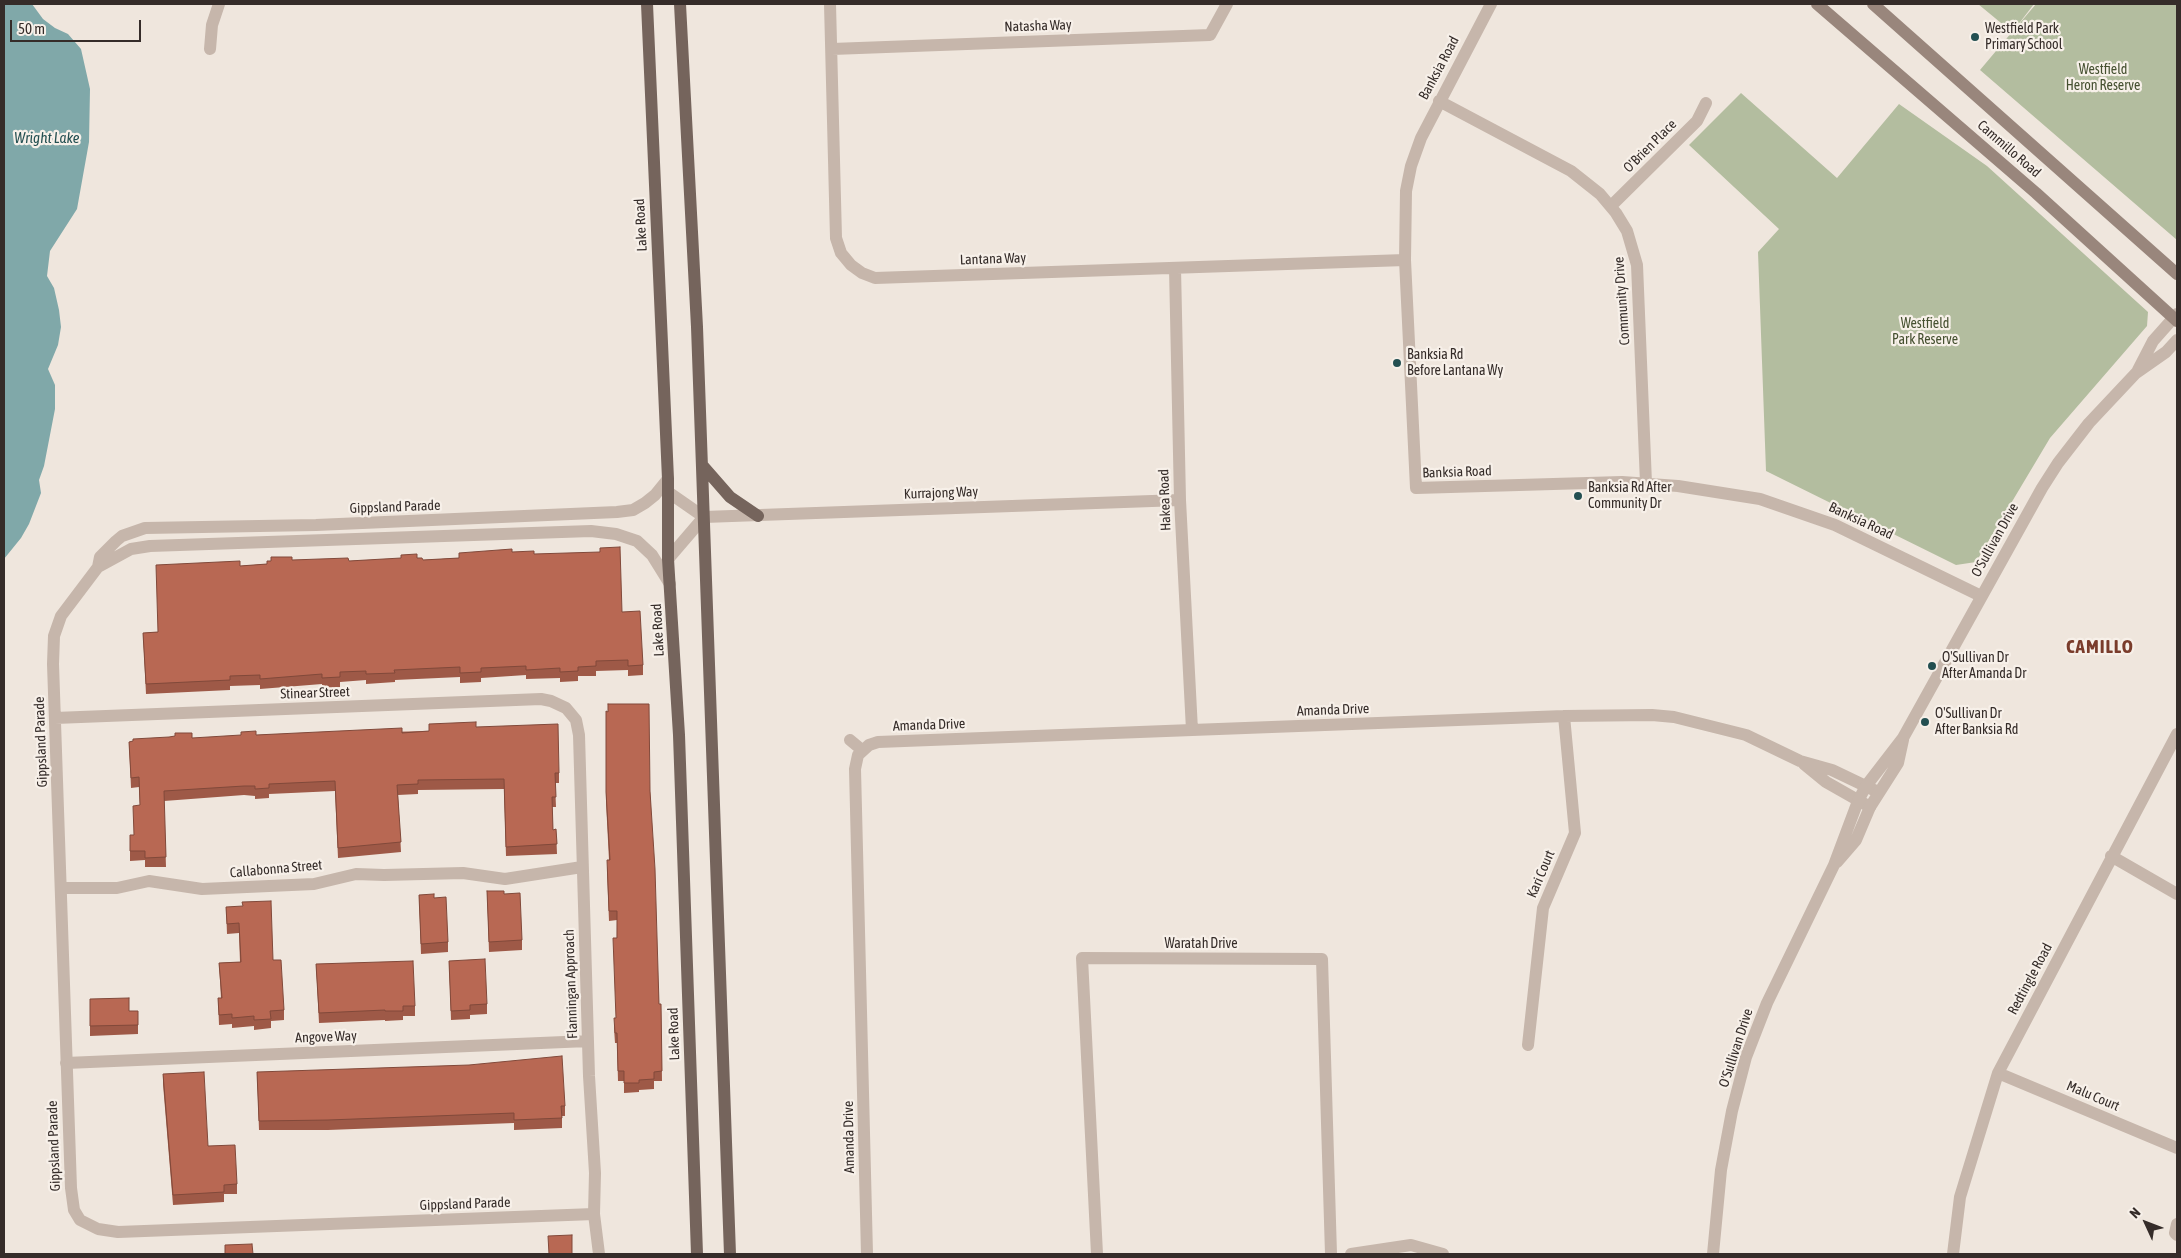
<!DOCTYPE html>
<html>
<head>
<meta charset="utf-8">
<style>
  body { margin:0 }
  #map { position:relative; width:2181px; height:1258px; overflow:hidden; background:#efe6dd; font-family:"Asap Condensed",sans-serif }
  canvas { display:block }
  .frame { position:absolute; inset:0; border:5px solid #352c29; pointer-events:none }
  .north { position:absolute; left:2121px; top:1198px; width:50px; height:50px; -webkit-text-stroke:4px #f7f0e9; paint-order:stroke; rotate:313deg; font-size:14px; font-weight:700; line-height:20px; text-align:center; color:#352c29 }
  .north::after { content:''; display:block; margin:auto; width:18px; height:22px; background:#352c29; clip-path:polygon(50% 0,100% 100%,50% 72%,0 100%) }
  .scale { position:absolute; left:10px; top:20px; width:131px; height:22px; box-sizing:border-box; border:2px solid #352c29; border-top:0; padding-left:6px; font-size:15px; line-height:18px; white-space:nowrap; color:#352c29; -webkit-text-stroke:4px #f7f0e9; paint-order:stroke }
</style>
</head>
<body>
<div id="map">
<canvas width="2181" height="1258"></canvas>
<div class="frame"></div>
<div class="north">N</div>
<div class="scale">50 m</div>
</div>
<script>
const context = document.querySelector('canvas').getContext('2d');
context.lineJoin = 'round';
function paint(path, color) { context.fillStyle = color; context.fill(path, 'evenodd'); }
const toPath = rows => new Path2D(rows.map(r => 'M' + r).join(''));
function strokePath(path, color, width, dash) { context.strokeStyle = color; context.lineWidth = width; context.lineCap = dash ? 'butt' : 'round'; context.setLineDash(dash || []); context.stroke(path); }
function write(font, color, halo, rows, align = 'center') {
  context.font = font + ' "Asap Condensed",sans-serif'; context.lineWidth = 4.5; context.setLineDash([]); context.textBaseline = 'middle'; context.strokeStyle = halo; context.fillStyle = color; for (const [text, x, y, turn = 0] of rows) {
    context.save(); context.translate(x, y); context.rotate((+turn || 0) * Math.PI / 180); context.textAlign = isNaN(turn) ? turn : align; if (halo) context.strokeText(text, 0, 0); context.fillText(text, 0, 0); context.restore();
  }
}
const green = toPath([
  [1978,4,2034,4,2014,30,2036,4,2177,4,2177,240,1980,70,2012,32],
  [1741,93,1837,178,1899,104,1987,166,2148,312,2147,326,2050,438,1976,562,1956,565,1766,471,1758,252,1779,229,1689,145]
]);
const water = toPath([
  [4,4,32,4,43,19,55,28,68,34,81,49,90,89,89,142,77,209,50,251,47,276,54,288,59,310,61,327,58,345,48,369,55,385,55,409,44,466,39,480,41,493,29,524,21,538,4,559]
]);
const minor = toPath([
  [830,4,836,238,841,253,851,265,862,273,875,278,1405,260],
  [1491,4,1421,138,1411,166,1406,191,1405,260,1416,488,1622,482,1678,486,1760,499,1835,525,1981,596],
  [210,49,212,25,219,4],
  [832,49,1210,35,1227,4],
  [1439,101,1571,171,1600,194,1616,213,1627,231,1637,265,1646,483],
  [1611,206,1697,121,1706,103],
  [1175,268,1180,500,1192,730],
  [668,492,704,517,1180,500],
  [668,559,704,517],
  [98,567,100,557,116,541,122,536,145,528,316,525,617,512,633,510,645,503,655,495,668,479],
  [55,718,541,699,551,701,566,708,576,720,579,735,589,1076,595,1173,594,1214,599,1254],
  [850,740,862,750],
  [1804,764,1826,782,1870,807],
  [2111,856,2177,894],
  [61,888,117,888,149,881,202,889,314,884,356,874,384,875,463,873,505,879,582,867],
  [1528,1045,1543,908,1575,833,1564,716],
  [66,1063,588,1041],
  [1998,1073,2177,1148],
  [594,1214,118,1232,98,1229,80,1220,74,1210,71,1188,53,664,54,636,61,616,98,567,131,549,150,546,591,531,616,534,637,541,652,555,670,584],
  [2177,1224,2175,1233,2177,1235],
  [867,1254,855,769,858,755,869,745,878,742,1192,730,1564,716,1652,715,1674,717,1746,735,1800,761,1832,770,1878,792],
  [1097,1254,1082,958,1322,959,1331,1254],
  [1351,1254,1411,1245,1443,1254],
  [1953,1254,1960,1197,1998,1073,2177,734]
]);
const tertiary = toPath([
  [2138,370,2153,341,2177,314],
  [1837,862,1856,840,1870,807,1898,763,1903,740],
  [1713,1254,1721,1170,1732,1111,1746,1057,1767,1003,1834,865,1858,801,1866,786,1903,738,2042,488,2058,463,2089,423,2136,373,2166,352,2177,340]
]);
const secondary = toPath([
  [1817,4,2036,193,2177,321],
  [1873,4,2177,274]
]);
const primary = toPath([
  [647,4,668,479,668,559,679,735,697,1254],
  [680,4,697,327,730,1254],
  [702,465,730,497,758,516]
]);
const wall = toPath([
  [512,552,534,554,622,612,643,665,643,675,628,676,628,670,596,671,596,676,578,676,578,681,560,682,560,678,526,679,526,675,481,678,481,682,460,683,460,677,395,680,395,682,366,684,366,680,340,682,340,687,322,688,322,684,260,689,260,685,230,686,230,690,146,694,143,633,158,632,240,566,267,564,292,560,349,561,417,558,423,560,459,558],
  [606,711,650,791,659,1004,661,1004,662,1081,654,1081,654,1089,639,1090,639,1092,624,1093,624,1081,618,1081,617,1043,615,1043,614,1028,616,1018,617,920,609,921,607,870,609,860,606,802],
  [476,727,559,773,559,783,555,783,556,807,552,807,553,830,556,829,557,854,506,856,504,789,418,790,418,794,398,795,401,852,338,858,335,791,269,794,269,798,255,799,255,796,244,795,164,801,166,867,145,867,145,860,130,861,130,835,134,835,140,805,139,787,131,788,129,742,256,735,429,731],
  [487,891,504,894,522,940,522,950,489,952],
  [419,895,434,898,448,942,448,952,421,954],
  [226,907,273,960,284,1010,284,1020,271,1021,271,1028,254,1030,254,1026,232,1028,232,1024,219,1025,218,998,221,998,219,963,240,962,239,933,227,934],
  [449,961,487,1004,487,1014,470,1015,470,1019,451,1020],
  [316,964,415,1006,415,1016,403,1016,403,1020,385,1021,385,1020,319,1023],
  [90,999,129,1011,138,1011,138,1034,90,1036],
  [257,1072,565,1106,565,1116,562,1116,562,1128,514,1130,514,1123,328,1130,259,1130],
  [163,1074,208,1146,237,1184,237,1194,224,1194,224,1202,173,1205,163,1084]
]);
const building = toPath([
  [620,547,622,612,640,611,643,665,628,666,628,660,596,661,596,666,578,667,578,671,560,672,560,668,526,670,526,666,481,668,481,672,460,673,460,667,394,670,395,673,366,674,366,671,340,672,340,677,322,678,322,674,260,679,260,675,230,676,230,680,146,684,143,633,158,632,156,565,240,561,240,566,267,564,267,561,271,561,271,557,292,557,292,560,348,558,349,561,401,558,401,555,417,554,417,558,422,558,423,560,459,558,459,553,512,549,512,552,534,551,534,554,600,552,600,548,620,547],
  [608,704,649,704,650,791,655,869,659,1004,661,1004,662,1071,654,1072,654,1079,639,1080,639,1083,624,1083,624,1071,618,1071,617,1033,615,1033,614,1018,616,1018,613,938,617,938,617,911,609,911,607,860,610,860,606,792,606,711,608,712,608,704],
  [476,722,476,727,558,724,559,773,555,773,556,797,552,797,553,830,556,829,557,844,506,847,504,779,418,780,418,784,397,785,401,842,338,848,335,781,269,784,269,788,255,789,255,786,244,786,164,791,166,857,145,858,145,851,130,851,130,835,134,835,133,806,140,805,139,777,131,778,129,742,133,741,133,739,169,737,175,736,175,733,192,733,192,738,241,735,241,732,256,731,256,735,402,728,402,733,429,731,429,724,476,722],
  [487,891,504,891,504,894,520,893,522,940,489,942,487,891],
  [434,894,434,898,446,897,448,942,421,944,419,895,434,894],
  [271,901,273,960,281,960,284,1010,270,1011,271,1019,254,1020,254,1016,232,1018,232,1014,219,1015,218,998,222,998,219,963,241,962,239,923,227,924,226,907,243,906,242,902,271,901],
  [485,959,487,1004,470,1005,470,1010,451,1011,449,961,485,959],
  [413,961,415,1006,403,1006,403,1011,385,1011,385,1010,319,1013,316,964,413,961],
  [129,998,129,1011,138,1011,138,1025,90,1026,90,999,129,998],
  [562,1056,565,1106,561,1106,562,1118,514,1120,514,1113,328,1120,259,1121,257,1072,469,1065,562,1056],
  [204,1072,208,1146,235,1145,237,1184,224,1185,224,1192,173,1195,163,1074,204,1072],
  [572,1235,572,1254,549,1254,548,1236,572,1235],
  [252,1244,253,1254,225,1254,225,1245,252,1244]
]);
const markers = [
  [1975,37,5,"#234f51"],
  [1397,363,5,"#234f51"],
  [1578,496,5,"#234f51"],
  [1932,666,5,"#234f51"],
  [1925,722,5,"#234f51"]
];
const streetNames = [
  ["Natasha Way",1038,26,-2],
  ["Banksia Road",1439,68,-62],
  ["O'Brien Place",1650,146,-45],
  ["Cammillo Road",2009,149,41],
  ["Lake Road",641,225,-93],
  ["Lantana Way",993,259,-2],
  ["Community Drive",1622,301,-94],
  ["Banksia Road",1457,472,-2],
  ["Kurrajong Way",941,493,-2],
  ["Hakea Road",1165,500,-92],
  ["Gippsland Parade",395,507,-2],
  ["Banksia Road",1861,521,25],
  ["O'Sullivan Drive",1995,540,-61],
  ["Lake Road",658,630,-93],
  ["Stinear Street",315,693,-2],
  ["Amanda Drive",1333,710,-2],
  ["Amanda Drive",929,725,-2],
  ["Gippsland Parade",41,742,-92],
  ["Callabonna Street",276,869,-5],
  ["Kari Court",1541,874,-67],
  ["Waratah Drive",1201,944],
  ["Redtingle Road",2030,979,-62],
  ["Flanningan Approach",571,984,-92],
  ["Lake Road",674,1034,-92],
  ["Angove Way",326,1037,-2],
  ["O'Sullivan Drive",1736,1048,-72],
  ["Malu Court",2093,1096,23],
  ["Amanda Drive",849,1137,-91],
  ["Gippsland Parade",54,1146,-92],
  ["Gippsland Parade",465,1204,-2]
];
const poiNames = [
  ["Westfield Park",1985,29],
  ["Primary School",1985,45],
  ["Banksia Rd",1407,355],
  ["Before Lantana Wy",1407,371],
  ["Banksia Rd After",1588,488],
  ["Community Dr",1588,504],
  ["O'Sullivan Dr",1942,658],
  ["After Amanda Dr",1942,674],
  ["O'Sullivan Dr",1935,714],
  ["After Banksia Rd",1935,730]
];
const parkNames = [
  ["Westfield",2103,70],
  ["Heron Reserve",2103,86],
  ["Westfield",1925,324],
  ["Park Reserve",1925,340]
];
const waterNames = [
  ["Wright Lake",47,138]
];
const districtNames = [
  ["CAMILLO",2100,647]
];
paint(green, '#b3bd9f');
paint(water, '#80a8a9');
strokePath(minor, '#c6b6ab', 12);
strokePath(tertiary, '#c6b6ab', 12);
strokePath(secondary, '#99867c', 12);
strokePath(primary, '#75645c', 12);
paint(wall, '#9e5947');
paint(building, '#b86853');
strokePath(building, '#81493a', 1);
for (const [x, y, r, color] of markers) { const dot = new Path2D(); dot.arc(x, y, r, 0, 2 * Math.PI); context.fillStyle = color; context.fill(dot); strokePath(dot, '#f7f0e9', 2); }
write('14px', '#352c29', '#f7f0e9', streetNames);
write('14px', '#352c29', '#f7f0e9', poiNames, 'left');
write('14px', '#455030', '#f7f0e9', parkNames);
write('italic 15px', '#234f51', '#f7f0e9', waterNames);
context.letterSpacing = '1px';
write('bold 19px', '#7a3c2b', '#f7f0e9', districtNames);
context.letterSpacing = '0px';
</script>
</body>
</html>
